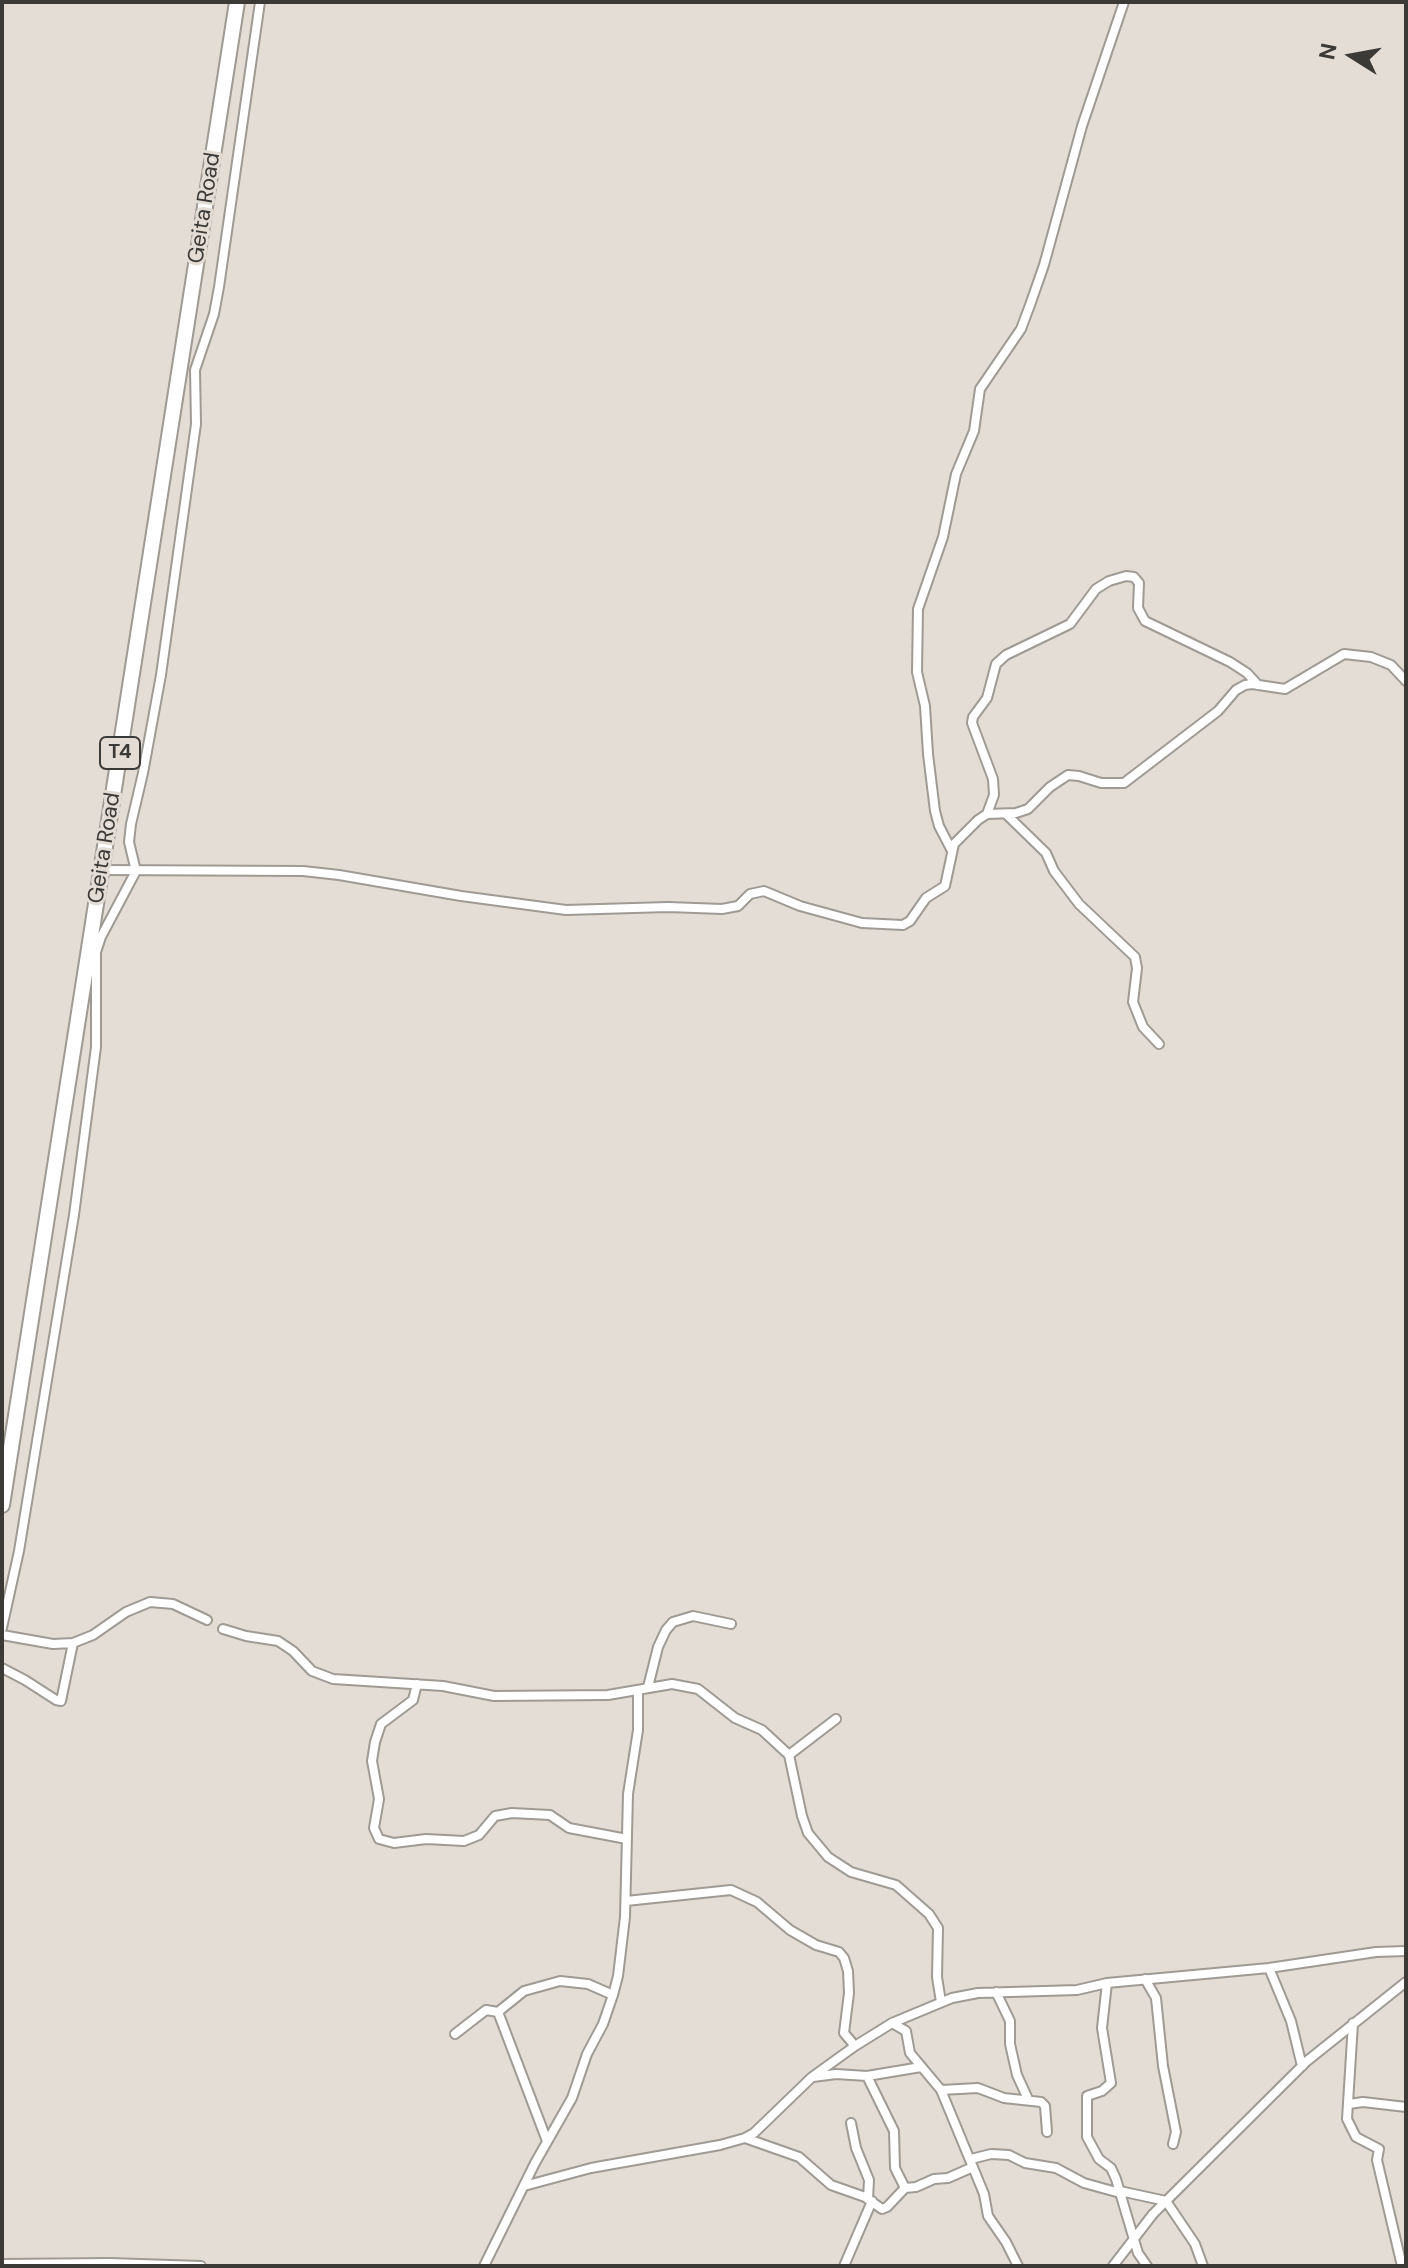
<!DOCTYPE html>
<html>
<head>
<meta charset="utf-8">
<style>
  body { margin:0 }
  #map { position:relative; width:1408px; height:2268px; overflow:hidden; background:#e3ddd6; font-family:"DM Sans",sans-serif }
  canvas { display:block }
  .frame { position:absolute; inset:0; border:4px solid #3c3a37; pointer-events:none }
  .north { position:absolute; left:1312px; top:16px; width:80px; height:80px; -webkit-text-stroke:6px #e3ddd6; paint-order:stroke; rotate:281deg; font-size:22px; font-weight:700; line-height:32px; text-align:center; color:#3c3a37 }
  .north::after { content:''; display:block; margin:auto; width:28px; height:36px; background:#3c3a37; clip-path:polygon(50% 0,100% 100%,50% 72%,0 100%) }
</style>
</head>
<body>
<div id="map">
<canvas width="1408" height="2268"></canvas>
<div class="frame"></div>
<div class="north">N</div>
</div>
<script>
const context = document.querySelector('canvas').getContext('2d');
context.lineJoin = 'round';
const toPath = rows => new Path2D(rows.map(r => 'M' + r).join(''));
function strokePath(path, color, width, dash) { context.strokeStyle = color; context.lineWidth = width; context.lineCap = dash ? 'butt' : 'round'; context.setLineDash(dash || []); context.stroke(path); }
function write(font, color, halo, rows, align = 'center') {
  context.font = font + ' "DM Sans",sans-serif'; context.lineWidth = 6; context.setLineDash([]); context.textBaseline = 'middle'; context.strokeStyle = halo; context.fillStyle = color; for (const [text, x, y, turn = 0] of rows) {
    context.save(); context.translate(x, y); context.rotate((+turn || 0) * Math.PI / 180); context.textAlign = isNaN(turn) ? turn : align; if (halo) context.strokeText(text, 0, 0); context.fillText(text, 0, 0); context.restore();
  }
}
const minor = toPath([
  [987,814,994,795,993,779,972,723,973,717,987,698,996,664,1006,655,1070,624,1096,589,1109,581,1126,576,1134,577,1139,583,1138,608,1145,621,1230,662,1247,673,1258,685],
  [1006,814,1046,853,1054,871,1079,904,1135,957,1137,968,1133,1002,1143,1027,1159,1044],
  [952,851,939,826,935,811,928,754,925,706,917,672,918,609,943,537,956,474,974,431,980,389,1021,329,1030,305,1044,265,1082,126,1124,2],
  [101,870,303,871,339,875,461,896,566,910,668,907,722,909,738,906,750,894,764,891,800,906,862,923,903,925,910,921,926,898,945,886,954,844,978,820,987,814,1016,813,1028,809,1050,787,1068,775,1079,776,1101,783,1124,783,1218,711,1236,690,1245,685,1252,684,1285,689,1344,654,1371,657,1391,665,1406,681],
  [2,1628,19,1551,74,1215,96,1047,96,952,101,937,136,871,129,842,131,824,143,773,161,675,196,424,195,370,214,314,219,287,260,2],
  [223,1629,246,1636,278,1641,293,1651,312,1671,333,1679,443,1686,494,1696,608,1695,672,1684,698,1689,735,1718,762,1730,789,1755,802,1816,808,1833,828,1857,851,1872,896,1885,929,1914,938,1928,937,1977,941,2002],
  [2,1635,53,1644,73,1643,93,1635,126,1612,150,1602,173,1604,207,1620],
  [2,1668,25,1680,56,1700,61,1701,73,1643],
  [417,1684,413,1700,381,1724,375,1742,372,1761,379,1799,374,1828,379,1839,394,1843,426,1839,464,1841,479,1835,495,1816,512,1813,550,1815,569,1828,627,1839],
  [648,1687,658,1647,666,1630,673,1622,693,1616,731,1624],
  [789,1755,836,1719],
  [626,1901,731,1890,757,1902,790,1930,816,1945,839,1952,844,1958,848,1971,849,1993,844,2033,855,2046],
  [1269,1968,1291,2021,1302,2066],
  [1145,1979,1156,1998,1163,2066,1176,2132,1173,2144],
  [1107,1983,1102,2028,1111,2083,1102,2091,1087,2096,1087,2137,1099,2159,1111,2168,1116,2179,1138,2253,1147,2266],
  [996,1992,1010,2021,1010,2044,1017,2075,1028,2099],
  [498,2012,524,1991,560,1981,588,1984,613,1995],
  [892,2023,906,2031,910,2053,941,2090,984,2194,988,2216,1006,2242,1018,2266],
  [1353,2023,1347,2119,1356,2137,1379,2149,1377,2160,1402,2266],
  [455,2034,486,2010,498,2012,547,2141],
  [867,2076,894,2131,895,2168,905,2188,916,2187,934,2179,948,2178,973,2167],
  [813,2077,836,2074,867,2076,921,2067],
  [941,2090,978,2088,1004,2098,1041,2102,1045,2106,1047,2132],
  [1349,2104,1363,2102,1406,2107],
  [851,2123,856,2148,869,2180,868,2199],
  [745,2138,799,2157,831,2185,865,2197,882,2209,887,2207,905,2188],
  [971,2159,991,2154,1009,2155,1025,2163,1056,2168,1084,2183,1120,2193],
  [524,2186,591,2168,720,2145,745,2138,754,2133,812,2077,855,2046,892,2023,952,1998,978,1993,1077,1990,1107,1983,1269,1968,1376,1952,1406,1951],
  [1120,2191,1166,2201,1195,2244,1203,2266],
  [2,2264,110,2263,201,2266],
  [484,2266,535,2163,572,2098,587,2054,603,2024,613,1995,618,1976,625,1917,628,1794,638,1730,638,1690],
  [844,2266,872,2201],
  [1113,2266,1153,2214,1307,2061,1406,1982]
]);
const trunk = toPath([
  [2,1505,237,2]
]);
const shields = [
  [120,753,40]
];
const shieldNames = [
  ["T4",120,753]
];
const streetNames = [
  ["Geita Road",205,208,-81],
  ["Geita Road",105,848,-81]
];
strokePath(minor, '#9f9a93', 12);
strokePath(trunk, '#9f9a93', 18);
strokePath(minor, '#fff', 8);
strokePath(trunk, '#fff', 14);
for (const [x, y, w] of shields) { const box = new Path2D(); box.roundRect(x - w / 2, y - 16, w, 32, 6); context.fillStyle = '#e3ddd6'; context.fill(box); strokePath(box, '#3c3a37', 2); }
write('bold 20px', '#3c3a37', null, shieldNames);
write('22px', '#3c3a37', '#e3ddd6', streetNames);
</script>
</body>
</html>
